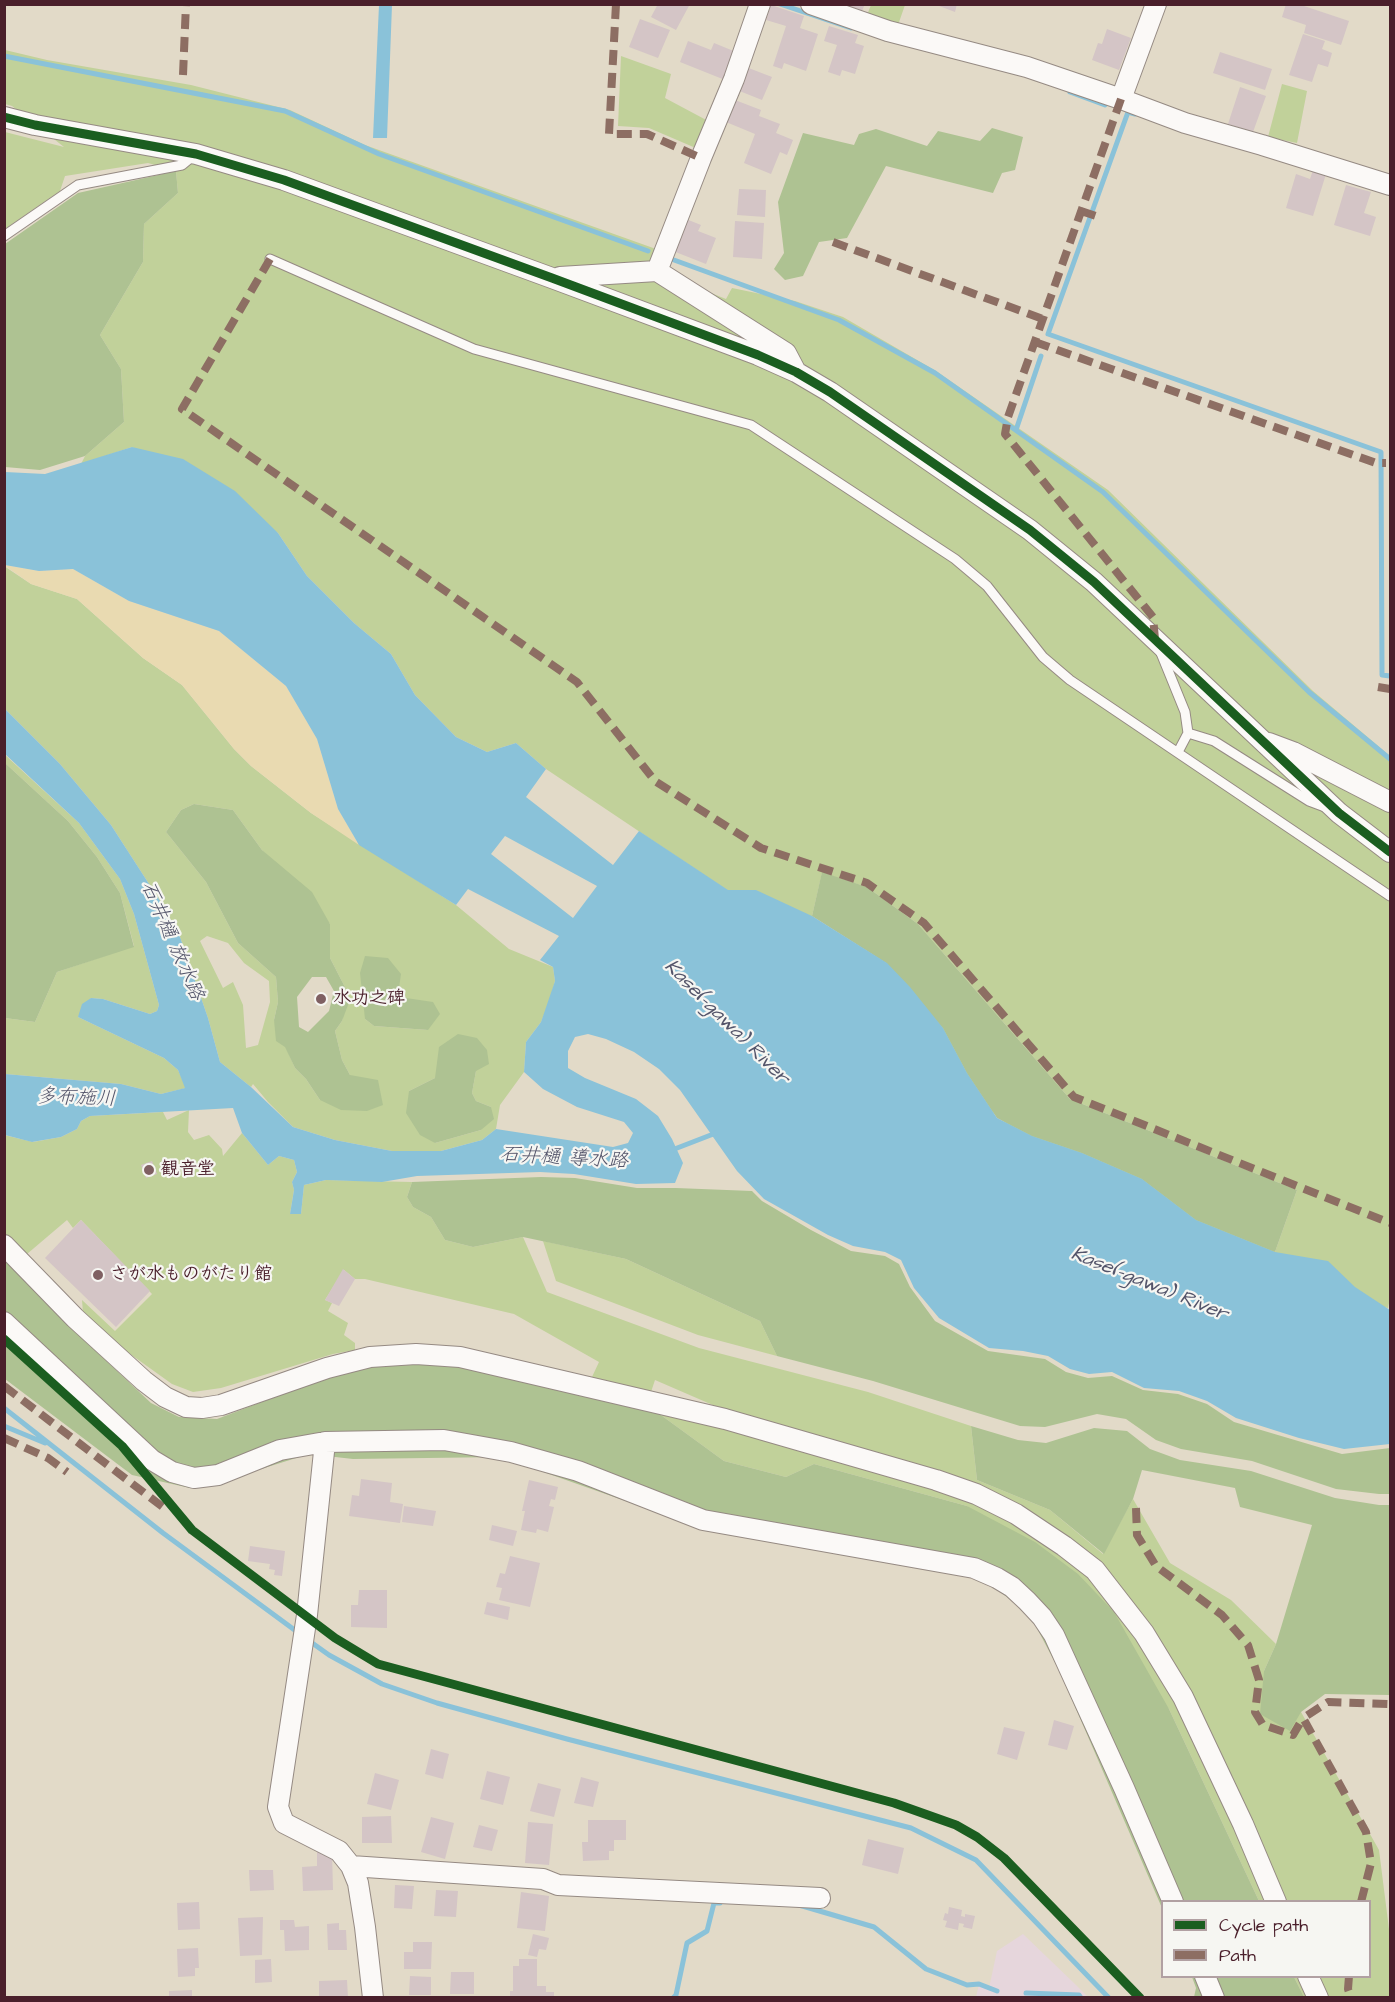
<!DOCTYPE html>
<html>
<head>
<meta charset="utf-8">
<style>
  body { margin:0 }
  #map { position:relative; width:1395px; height:2002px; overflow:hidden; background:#e2dac8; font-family:"Architects Daughter",sans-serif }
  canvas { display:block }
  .frame { position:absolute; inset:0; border:6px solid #4a1f2b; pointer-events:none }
  .legend { position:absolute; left:1161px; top:1900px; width:210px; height:78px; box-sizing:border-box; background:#f6f6f2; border:2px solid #b1a0a2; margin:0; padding:8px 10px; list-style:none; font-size:18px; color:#4a1f2b }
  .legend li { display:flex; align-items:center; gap:12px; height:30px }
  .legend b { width:30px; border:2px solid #b1a0a2 }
</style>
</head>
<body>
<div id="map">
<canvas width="1395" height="2002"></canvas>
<div class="frame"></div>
<ul class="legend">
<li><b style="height:8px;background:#1b5e20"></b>Cycle path</li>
<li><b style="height:8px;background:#8d6e63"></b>Path</li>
</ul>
</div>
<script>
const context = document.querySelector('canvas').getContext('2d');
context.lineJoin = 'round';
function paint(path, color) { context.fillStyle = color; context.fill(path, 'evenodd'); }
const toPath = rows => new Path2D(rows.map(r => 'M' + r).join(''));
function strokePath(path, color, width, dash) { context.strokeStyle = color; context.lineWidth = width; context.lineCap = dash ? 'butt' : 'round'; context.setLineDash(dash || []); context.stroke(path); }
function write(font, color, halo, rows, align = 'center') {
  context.font = font + ' "Architects Daughter","Klee One",sans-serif'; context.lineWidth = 4.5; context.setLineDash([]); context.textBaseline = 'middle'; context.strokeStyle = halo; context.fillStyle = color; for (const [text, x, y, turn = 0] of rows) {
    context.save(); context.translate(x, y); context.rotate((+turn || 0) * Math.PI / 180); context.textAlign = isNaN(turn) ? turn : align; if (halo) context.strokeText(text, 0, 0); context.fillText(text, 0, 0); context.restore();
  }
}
const built = toPath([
  [1023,1934,1076,1985,1088,1997,976,1997,979,1984,989,1988,997,1951]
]);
const green = toPath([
  [871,5,905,5,898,25,867,15],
  [5,50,47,60,191,85,290,110,365,145,656,249,681,281,726,299,732,288,795,301,843,317,936,371,1108,490,1313,691,1390,756,1390,1298,1388,1308,1185,1273,728,891,546,769,516,743,487,752,456,737,415,695,391,654,354,623,307,576,278,533,132,447,81,464,85,456,124,422,121,369,100,335,143,262,144,224,178,193,176,171,148,163,65,176,60,191,5,229,5,132,64,147,12,106,5,104],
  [822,873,867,887,918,924,1070,1099,1297,1190,1275,1252,812,916],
  [621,56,671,74,665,98,710,122,698,149,649,128,618,126],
  [1282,84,1307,91,1297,143,1268,137],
  [4,566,31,584,77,599,143,658,182,685,234,749,251,766,311,813,456,905,509,949,553,967,555,981,549,1003,541,1022,526,1042,524,1072,500,1105,496,1129,482,1140,441,1151,392,1151,335,1140,293,1127,268,1102,253,1084,251,1087,220,1062,208,1018,180,937,160,901,111,825,60,764,5,709],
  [194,804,233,810,262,850,330,924,330,958,348,993,342,1021,335,1031,342,1060,350,1075,320,1100,306,1079,295,1068,274,1020,278,1002,276,977,238,943,206,882,166,832,181,810],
  [207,936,228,943,244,963,269,981,270,1002,258,1045,246,1048,243,1005,233,982,223,988,200,941],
  [399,988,406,998,428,1030,374,1026,365,1019],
  [476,1071,472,1093,476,1101,491,1107,481,1130,435,1143,409,1091,435,1078],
  [4,754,79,823,120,879,134,914,159,1005,157,1011,150,1014,103,999,91,998,78,1017,164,1058,178,1070,186,1088,161,1094,121,1084,5,1074,5,1018,35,1022,57,972,134,946,120,893,97,857,68,821,5,763],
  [189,1110,188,1132,194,1140,209,1135,222,1149,223,1156,242,1133,268,1165,279,1156,294,1160,297,1172,292,1182,294,1190,290,1214,301,1214,304,1185,326,1180,412,1182,407,1197,413,1207,431,1217,445,1240,473,1247,523,1237,547,1292,699,1348,868,1392,971,1426,977,1480,1050,1510,1103,1554,1133,1499,1170,1563,1231,1600,1276,1644,1264,1671,1301,1712,1379,1850,1390,1937,1390,1997,1304,1997,1294,1977,1370,1976,1370,1902,1259,1901,1169,1709,967,1506,814,1464,786,1477,724,1461,654,1410,722,1409,655,1380,651,1392,592,1377,599,1362,514,1314,365,1279,355,1279,344,1270,325,1300,332,1303,328,1311,348,1323,344,1335,355,1343,355,1350,333,1354,221,1388,193,1392,172,1384,119,1346,83,1313,82,1300,115,1331,152,1294,81,1220,73,1228,67,1220,27,1254,5,1234,4,1135,33,1142,61,1137,77,1129,81,1121,90,1116,163,1112,167,1120],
  [543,1241,626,1259,760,1321,777,1356,698,1335,556,1281]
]);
const forest = toPath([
  [992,128,1023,137,1015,170,1002,173,993,193,886,166,847,238,819,242,803,276,785,280,774,269,784,253,778,202,803,133,854,145,859,134,876,129,927,146,938,131,980,141],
  [176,171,178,193,144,224,143,262,100,335,121,369,124,422,85,456,40,470,5,467,5,244,78,193],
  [5,763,68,821,97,857,120,893,134,947,57,972,35,1022,5,1018],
  [194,804,233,810,262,850,312,892,330,924,330,958,348,993,348,1005,342,1021,335,1031,342,1060,350,1075,378,1080,383,1105,367,1111,341,1110,320,1100,306,1079,295,1068,285,1047,276,1041,274,1020,278,1002,276,977,238,943,206,882,166,832,181,810],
  [312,977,326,977,334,991,329,1011,308,1032,299,1027,297,997],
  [822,872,867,887,918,924,1070,1099,1297,1190,1275,1252,1196,1220,1142,1179,1082,1153,1032,1136,997,1118,967,1073,943,1028,886,963,812,916],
  [365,956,388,958,401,974,399,988,406,998,433,1002,440,1014,428,1030,374,1026,365,1019,360,973],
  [458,1034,477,1038,487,1050,489,1064,476,1071,472,1093,476,1101,491,1107,494,1119,481,1130,435,1143,420,1135,406,1113,409,1091,435,1078,439,1047],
  [541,1177,575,1178,637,1188,676,1188,752,1191,762,1201,811,1230,851,1251,885,1256,899,1264,910,1287,935,1321,988,1351,1045,1359,1066,1372,1088,1378,1112,1376,1143,1390,1178,1394,1207,1404,1234,1422,1342,1454,1390,1448,1390,1494,1379,1494,1336,1489,1252,1461,1181,1449,1156,1440,1126,1419,1097,1414,1045,1427,1020,1426,873,1381,777,1356,760,1321,626,1259,523,1237,473,1247,445,1240,431,1217,413,1207,407,1197,412,1182],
  [4,1258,64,1321,151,1403,179,1417,217,1419,330,1376,374,1366,455,1364,654,1410,724,1461,786,1477,814,1464,967,1506,1035,1542,1078,1574,1114,1612,1169,1709,1259,1901,1162,1902,1162,1908,1060,1672,1030,1615,981,1577,699,1527,501,1457,353,1459,309,1454,213,1484,190,1488,132,1475,5,1379],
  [971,1426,1018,1440,1046,1443,1094,1428,1127,1431,1150,1449,1180,1460,1251,1471,1335,1498,1379,1505,1390,1505,1390,1695,1325,1694,1301,1712,1290,1731,1260,1714,1264,1671,1276,1644,1312,1525,1240,1507,1235,1488,1142,1470,1133,1499,1104,1554,1050,1510,977,1480],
  [1192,1977,1294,1977,1304,1997,1194,1997,1196,1988]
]);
const sand = toPath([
  [4,565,39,571,73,569,129,601,219,631,286,686,317,739,338,809,359,845,311,813,251,766,234,749,182,685,143,658,77,599,31,584]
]);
const water = toPath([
  [379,5,392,5,387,138,373,138],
  [132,447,183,459,235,491,278,533,307,576,354,623,391,654,415,695,456,737,487,752,516,743,546,769,526,797,613,865,639,831,728,890,756,890,812,916,887,963,910,987,943,1028,967,1073,997,1118,1032,1136,1082,1153,1142,1179,1196,1220,1275,1252,1328,1261,1355,1287,1390,1310,1390,1444,1344,1449,1299,1438,1236,1418,1207,1401,1179,1391,1144,1388,1112,1372,1089,1374,1070,1369,1048,1356,1023,1351,989,1348,939,1318,914,1288,901,1260,885,1252,853,1246,828,1235,764,1199,737,1171,680,1090,659,1069,634,1052,606,1039,588,1034,575,1037,568,1051,568,1068,585,1078,636,1099,658,1116,672,1139,683,1163,675,1183,636,1184,574,1174,540,1172,417,1176,382,1182,326,1180,304,1185,301,1214,290,1214,294,1190,292,1182,297,1172,294,1160,279,1156,268,1165,242,1133,233,1108,90,1116,81,1121,77,1129,61,1137,32,1142,5,1135,5,1074,121,1084,161,1094,185,1088,178,1070,164,1058,78,1017,82,1004,91,998,103,999,150,1014,157,1011,159,1005,134,914,120,879,79,823,5,754,5,709,60,764,111,825,160,901,180,937,208,1018,220,1062,251,1087,293,1127,335,1140,392,1151,441,1151,482,1140,496,1129,613,1147,628,1143,633,1133,624,1122,577,1107,543,1089,524,1072,526,1042,541,1022,555,981,553,967,540,960,559,936,468,889,456,905,359,845,338,809,317,739,286,686,219,631,129,601,73,569,39,571,5,565,5,472,45,474],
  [505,836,597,886,573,918,491,854]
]);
const stream = toPath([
  [780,4,851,28],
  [4,56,285,111,379,154,648,251],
  [1070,92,1105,105],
  [1135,114,1128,112,1048,334,1381,452,1382,675,1390,676],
  [674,260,839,320,935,373,1103,492,1309,692,1390,759],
  [1016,430,1041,356],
  [672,1150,716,1133],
  [4,1408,163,1533,300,1634],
  [4,1426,45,1443],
  [308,1640,329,1655,382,1684,437,1703,567,1739,911,1828,976,1860,1109,1998],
  [799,1905,874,1927,926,1969,967,1985,979,1984,997,1991],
  [1026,1993,1079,1995,1081,1998],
  [673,1998,676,1995,687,1943,707,1931,714,1903,720,1903]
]);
const building = toPath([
  [658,4,690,4,676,30,651,17],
  [843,4,865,4,862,11],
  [934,4,957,4,955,12],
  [1286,4,1298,4,1349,21,1341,45,1304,33,1306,25,1282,17],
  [771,5,804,16,800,28,818,34,806,71,784,63,782,69,773,66,786,26,766,20],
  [640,19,670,30,658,58,629,47],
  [829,26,858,35,855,43,864,46,855,74,842,70,840,76,828,72,837,45,824,41],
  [1107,29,1131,38,1119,70,1092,60,1098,43,1102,44],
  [1303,34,1325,41,1322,49,1332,53,1328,67,1318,64,1312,82,1289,75],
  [688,41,711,50,714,43,736,52,725,80,680,62],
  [1220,52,1272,69,1265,90,1213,73],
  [746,67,772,77,762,100,737,90],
  [1240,87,1266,96,1253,132,1228,124],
  [735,100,761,110,759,116,780,124,776,133,793,140,787,155,780,152,771,174,744,163,755,134,726,122],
  [1313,170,1326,174,1313,216,1286,208,1296,174,1310,179],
  [1346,185,1371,192,1364,213,1376,217,1370,236,1334,225],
  [739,189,766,190,765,217,737,215],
  [686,219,701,225,698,231,716,238,706,264,673,251],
  [735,221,764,223,762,259,733,257],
  [152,1161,157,1174,146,1178,141,1165],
  [81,1220,150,1291,116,1327,45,1258],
  [343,1269,355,1279,339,1306,325,1300],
  [361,1479,392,1483,390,1502,403,1504,400,1523,349,1516,352,1495,359,1496],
  [529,1480,558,1487,555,1500,551,1499,549,1506,554,1507,548,1532,537,1529,536,1533,521,1530,525,1511,522,1511],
  [404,1506,436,1511,433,1526,402,1522],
  [492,1525,517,1531,513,1546,489,1540],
  [250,1546,285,1551,282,1576,274,1575,275,1570,269,1569,270,1564,248,1561],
  [510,1556,540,1563,530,1607,499,1600,502,1588,496,1587,500,1573,505,1574],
  [359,1590,387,1590,387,1628,351,1627,351,1605,358,1605],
  [487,1602,510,1607,508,1620,484,1614],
  [1054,1720,1074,1726,1067,1750,1048,1745],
  [1004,1727,1025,1732,1017,1760,997,1754],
  [431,1749,449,1754,443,1779,425,1774],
  [487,1771,510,1777,503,1805,480,1799],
  [375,1773,399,1780,391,1810,367,1804],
  [581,1777,599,1782,593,1807,574,1803],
  [538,1783,561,1789,554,1817,530,1811],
  [391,1816,392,1843,362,1843,362,1817],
  [431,1817,454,1823,445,1859,421,1852],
  [588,1820,626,1820,626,1840,614,1840,614,1851,609,1851,609,1860,583,1861,582,1842,588,1842],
  [528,1822,553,1824,549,1865,525,1863],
  [479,1825,498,1830,492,1851,473,1847],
  [868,1839,904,1848,898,1874,862,1865],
  [317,1852,332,1852,333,1890,303,1891,302,1867,317,1866],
  [249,1870,273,1870,274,1890,250,1891],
  [395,1885,414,1886,412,1909,394,1908],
  [436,1890,458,1891,456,1917,434,1916],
  [521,1892,549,1896,545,1931,517,1928],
  [199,1902,200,1929,178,1930,177,1903],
  [949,1907,962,1910,961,1916,965,1917,965,1914,975,1916,972,1929,963,1927,964,1924,959,1923,958,1930,945,1927,947,1921,943,1920,945,1913,948,1914],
  [263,1917,262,1955,240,1956,238,1918],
  [280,1920,294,1920,295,1927,309,1926,309,1950,285,1951,284,1930,280,1930],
  [339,1923,339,1930,346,1930,347,1950,328,1950,327,1924],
  [533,1934,549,1938,546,1950,539,1949,537,1957,528,1955],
  [413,1942,432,1942,431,1969,404,1969,404,1952,413,1952],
  [198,1948,199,1968,195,1968,195,1976,178,1977,177,1949],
  [271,1959,272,1982,255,1983,255,1960],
  [519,1959,537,1959,537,1986,546,1986,546,1992,554,1992,554,1998,510,1998,510,1991,513,1991,513,1966,519,1966],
  [451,1972,474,1972,474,1994,450,1994],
  [410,1976,431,1977,431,1995,409,1995],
  [347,1980,348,1998,319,1998,319,1981],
  [192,1990,192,1998,169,1998,169,1991]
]);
const lane = toPath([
  [4,236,78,185,182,165,194,155],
  [270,259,474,349,751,425,955,559,987,586,1043,657,1070,680,1390,896],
  [1161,653,1185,712,1188,733,1178,752],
  [1188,733,1214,741,1309,801,1325,807]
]);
const street = toPath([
  [811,4,888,31,1027,67,1121,99,1185,123,1262,145,1390,185],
  [1121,99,1156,4],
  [4,117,35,125,196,154,284,180,552,278,758,355,796,372,830,392,1030,530,1094,582,1339,813,1390,852],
  [657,271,701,158,734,79,760,4],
  [560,277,657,271,786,353,796,372],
  [1269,743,1293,752,1390,802],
  [4,1245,75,1318,144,1381,165,1397,186,1407,202,1408,221,1405,327,1368,370,1357,416,1354,460,1357,725,1419,936,1480,976,1494,1016,1514,1064,1546,1095,1570,1144,1633,1183,1697,1243,1824,1276,1902],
  [4,1322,152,1460,172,1472,194,1478,218,1475,280,1450,325,1442,444,1440,511,1452,578,1471,703,1520,974,1568,997,1578,1012,1587,1027,1601,1042,1617,1054,1635,1124,1788,1173,1902],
  [325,1442,307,1615,278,1807,284,1823,339,1851,351,1866,358,1883,365,1927,373,1998],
  [351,1866,543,1879,558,1885,820,1898],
  [1205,1976,1214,1998],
  [1308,1976,1318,1998]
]);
const quiet = toPath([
  [616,4,609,134,647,134,701,158],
  [183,75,186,4],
  [1121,99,1008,417,1005,434,1153,617,1155,639],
  [1081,211,1096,216],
  [833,242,1043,319],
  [270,259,182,409,577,682,655,781,761,848,867,883,924,923,1074,1097,1390,1223],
  [1035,342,1376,463,1386,463],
  [1378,687,1390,689],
  [4,1386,168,1511],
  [4,1438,48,1458,67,1472],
  [1136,1508,1137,1535,1156,1566,1222,1615,1248,1645,1259,1680,1255,1712,1263,1725,1293,1735,1303,1718],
  [1361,1902,1371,1863,1366,1832,1303,1718,1328,1702,1390,1704],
  [1349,1976,1348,1989,1351,1998]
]);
const cycleway = toPath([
  [4,117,35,125,196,154,284,180,552,278,758,355,796,372,830,392,1030,530,1094,582,1339,813,1390,852],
  [4,1339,122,1446,192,1530,335,1638,378,1664,894,1803,956,1825,977,1837,1004,1858,1140,1998]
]);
const markers = [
  [321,999,6,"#7f6062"],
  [149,1170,6,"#7f6062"],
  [98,1275,6,"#7f6062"]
];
const poiNames = [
  ["水功之碑",333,999],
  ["観音堂",161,1170],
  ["さが水ものがたり館",110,1275]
];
const waterNames = [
  ["石井樋 放水路",171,941,66],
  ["Kase(-gawa) River",726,1023,45],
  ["多布施川",76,1099,2],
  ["石井樋 導水路",564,1159,3],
  ["Kase(-gawa) River",1149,1285,22]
];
paint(built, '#e6d6dc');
paint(green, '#c1d19a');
paint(forest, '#aec292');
paint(sand, '#e9dab1');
paint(water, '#8ac2d9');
strokePath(stream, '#8ac2d9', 5);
paint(building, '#d4c5c6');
strokePath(lane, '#958a83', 11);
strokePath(street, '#958a83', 22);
strokePath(lane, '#fbf9f7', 9);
strokePath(street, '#fbf9f7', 20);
strokePath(quiet, '#8d6e63', 8, [15, 8]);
strokePath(cycleway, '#1b5e20', 9);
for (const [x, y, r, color] of markers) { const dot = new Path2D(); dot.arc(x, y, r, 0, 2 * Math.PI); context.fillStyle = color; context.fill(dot); strokePath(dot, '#f6f6f2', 2); }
write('bold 18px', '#4a1f2b', '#f6f6f2', poiNames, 'left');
write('italic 20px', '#53546a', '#f6f6f2', waterNames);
</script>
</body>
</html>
